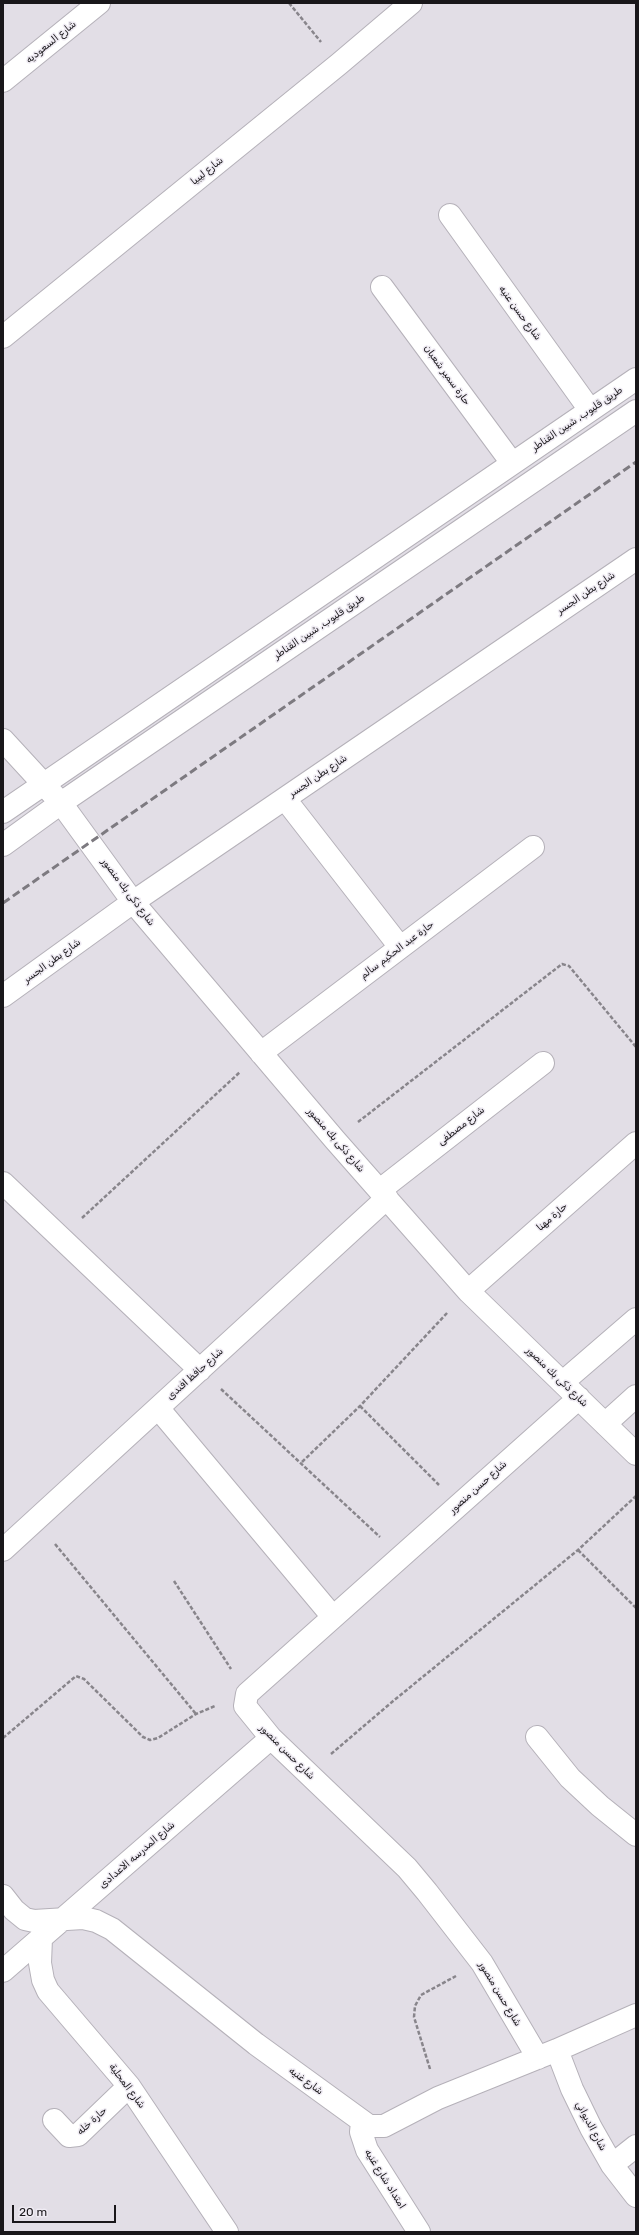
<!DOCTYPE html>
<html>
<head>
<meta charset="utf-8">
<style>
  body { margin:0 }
  #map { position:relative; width:639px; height:2235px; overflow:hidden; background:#e2dee6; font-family:Rubik,sans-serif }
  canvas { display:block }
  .frame { position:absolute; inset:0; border:4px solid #19171a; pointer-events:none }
  .scale { position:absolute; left:12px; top:2205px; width:104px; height:18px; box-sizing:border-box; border:2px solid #19171a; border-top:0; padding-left:5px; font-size:12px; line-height:14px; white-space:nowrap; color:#19171a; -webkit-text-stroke:3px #efebf3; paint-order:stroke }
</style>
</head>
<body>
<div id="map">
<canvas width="639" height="2235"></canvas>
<div class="frame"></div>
<div class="scale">20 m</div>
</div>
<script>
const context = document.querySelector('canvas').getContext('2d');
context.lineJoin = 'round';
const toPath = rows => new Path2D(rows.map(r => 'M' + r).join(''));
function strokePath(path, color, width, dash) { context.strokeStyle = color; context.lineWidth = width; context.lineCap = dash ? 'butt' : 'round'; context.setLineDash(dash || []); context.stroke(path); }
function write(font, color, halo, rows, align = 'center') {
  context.font = font + ' Rubik,Cairo,sans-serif'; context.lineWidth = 3; context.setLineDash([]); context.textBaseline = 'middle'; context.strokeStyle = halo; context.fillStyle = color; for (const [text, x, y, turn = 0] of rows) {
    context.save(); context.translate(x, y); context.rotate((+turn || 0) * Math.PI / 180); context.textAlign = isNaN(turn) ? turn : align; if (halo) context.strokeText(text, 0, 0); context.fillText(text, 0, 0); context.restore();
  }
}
const path = toPath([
  [289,3,321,42],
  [358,1122,562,964,569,966,636,1047],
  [82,1218,240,1072],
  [221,1389,380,1537],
  [360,1406,439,1485],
  [302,1462,360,1406,448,1312],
  [55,1544,196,1714],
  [578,1550,636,1608],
  [174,1581,231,1669],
  [3,1738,76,1676,84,1679,143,1737,150,1740,158,1738,196,1714,215,1706],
  [331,1754,392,1702,578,1550,636,1496],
  [430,2069,414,2017,415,2006,421,1995,456,1976]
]);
const minor = toPath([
  [3,81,99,3],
  [450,215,590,410],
  [382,287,512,463],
  [3,337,339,64,411,3],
  [3,740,61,803,133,902,335,1140,468,1291,636,1454],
  [285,799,400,947],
  [3,996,133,902,636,559],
  [261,1053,533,847],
  [3,1183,200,1370],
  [380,1190,543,1063],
  [468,1291,636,1143],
  [563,1382,636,1319],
  [158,1408,333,1617],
  [605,1424,636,1396],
  [3,1550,387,1198],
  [537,1737,570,1778,600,1806,636,1835],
  [3,1896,14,1910,25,1919,34,1921,83,1918,96,1921,112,1929,256,2044,369,2126,384,2126,438,2098,557,2050,636,2015],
  [41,1938,40,1963,43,1980,48,1991,129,2086,227,2232],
  [3,1971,271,1738],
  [557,2050,572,2089,591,2128,612,2165,636,2196],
  [538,2058,482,1963,427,1892,407,1868,271,1738,245,1706,247,1694,579,1398],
  [54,2120,69,2136,78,2135,129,2086],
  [362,2122,361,2132,367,2150,419,2232],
  [612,2165,636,2146]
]);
const secondary = toPath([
  [3,812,636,379],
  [3,845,61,803,636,411]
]);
const rail = toPath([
  [3,903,636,462]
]);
const streetNames = [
  ["شارع السعوديه",51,42,-39],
  ["شارع ليبيا",207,171,-39],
  ["شارع حسن عنيه",520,313,54],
  ["حارة سمير شعبان",447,375,54],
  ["طريق قليوب, شبين القناطر",577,419,-34],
  ["شارع بطن الجسر",586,593,-34],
  ["طريق قليوب, شبين القناطر",319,627,-34],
  ["شارع بطن الجسر",318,776,-34],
  ["شارع ذكى بك منصور",128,892,53],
  ["حارة عبد الحكيم سالم",397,950,-37],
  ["شارع بطن الجسر",52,961,-36],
  ["شارع مصطفى",461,1126,-38],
  ["شارع ذكى بك منصور",336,1140,49],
  ["حارة مهنا",552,1217,-41],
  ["شارع حافظ افندى",195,1374,-42],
  ["شارع ذكى بك منصور",557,1377,44],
  ["شارع حسن منصور",478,1487,-42],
  ["شارع حسن منصور",287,1752,45],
  ["شارع المدرسه الاعدادى",137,1855,-41],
  ["شارع حسن منصور",500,1994,59],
  ["شارع غنيه",306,2081,36],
  ["شارع المحلية",127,2086,53],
  ["حارة خله",92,2121,-42],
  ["شارع الديواني",591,2126,62],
  ["امتداد شارع غنيه",385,2179,58]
];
strokePath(minor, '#b5b1b9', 24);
strokePath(secondary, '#b5b1b9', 24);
strokePath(path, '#88858b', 2.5, [4, 2]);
strokePath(minor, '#fff', 22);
strokePath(secondary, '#fff', 22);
strokePath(rail, '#7d7a80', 3, [8, 4]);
write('10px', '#19171a', '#efebf3', streetNames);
</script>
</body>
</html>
